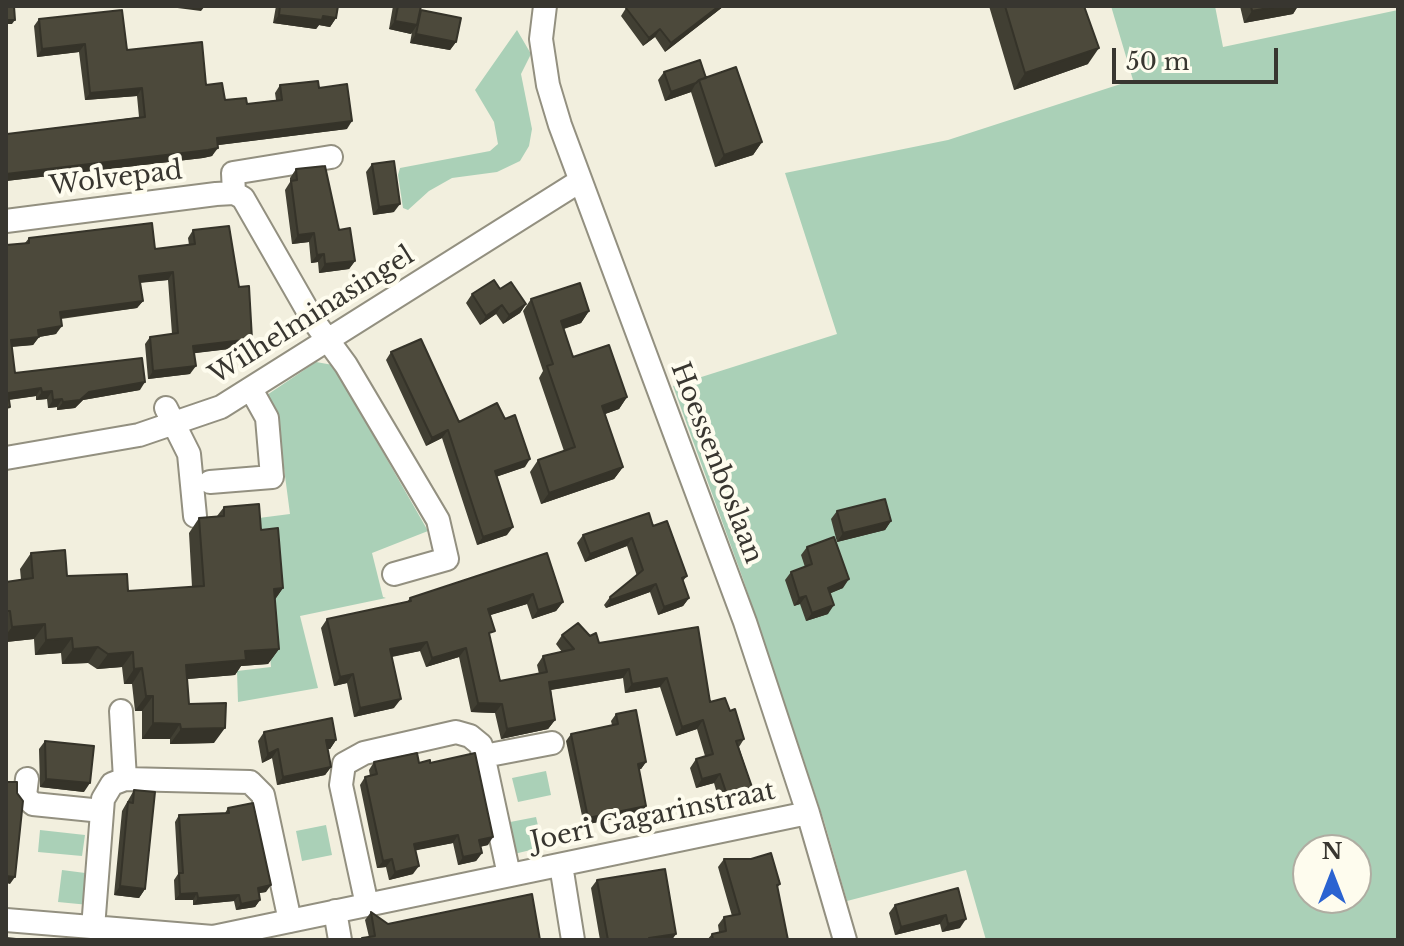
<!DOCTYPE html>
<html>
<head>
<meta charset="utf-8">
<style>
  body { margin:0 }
  #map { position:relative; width:1404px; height:946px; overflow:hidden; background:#f2efde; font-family:"Libre Baskerville",serif }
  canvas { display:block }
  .frame { position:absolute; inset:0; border:8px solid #383630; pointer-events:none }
  .north { position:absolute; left:1292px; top:834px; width:80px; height:80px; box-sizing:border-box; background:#fefcee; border:2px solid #afada2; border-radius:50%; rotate:0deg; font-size:22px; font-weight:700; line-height:32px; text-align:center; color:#383630 }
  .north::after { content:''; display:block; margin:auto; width:28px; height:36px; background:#2b63d1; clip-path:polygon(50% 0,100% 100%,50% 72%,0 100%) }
  .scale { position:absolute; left:1112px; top:48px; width:166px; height:36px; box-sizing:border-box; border:4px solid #383630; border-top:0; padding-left:10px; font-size:24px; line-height:28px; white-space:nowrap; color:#383630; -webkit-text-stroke:6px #fefcee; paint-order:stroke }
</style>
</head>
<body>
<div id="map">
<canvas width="1404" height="946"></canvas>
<div class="frame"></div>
<div class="north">N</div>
<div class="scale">50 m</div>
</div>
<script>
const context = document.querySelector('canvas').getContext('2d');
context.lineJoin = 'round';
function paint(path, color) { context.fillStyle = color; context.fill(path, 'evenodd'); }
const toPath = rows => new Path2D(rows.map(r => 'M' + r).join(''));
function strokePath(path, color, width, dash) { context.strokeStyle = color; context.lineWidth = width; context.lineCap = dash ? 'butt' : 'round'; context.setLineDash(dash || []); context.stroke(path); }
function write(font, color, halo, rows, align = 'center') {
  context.font = font + ' "Libre Baskerville",serif'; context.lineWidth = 8; context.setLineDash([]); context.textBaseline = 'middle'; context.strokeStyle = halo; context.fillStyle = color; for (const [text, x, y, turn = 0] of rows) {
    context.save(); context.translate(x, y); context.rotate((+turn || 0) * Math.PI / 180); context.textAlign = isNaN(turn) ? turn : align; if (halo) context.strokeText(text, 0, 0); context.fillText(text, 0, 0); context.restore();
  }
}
const green = toPath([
  [1111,6,1215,6,1223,47,1398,10,1398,940,986,940,966,870,847,901,824,821,743,579,673,386,837,334,785,173,948,140,1133,80],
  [1308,850,1356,850,1356,898,1308,898],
  [517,30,531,54,521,74,532,129,529,146,520,161,497,172,452,178,429,191,408,210,403,208,398,175,400,168,490,151,498,144,494,122,475,90],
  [316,362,333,365,428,531,372,553,383,597,386,598,300,616,318,688,238,702,237,671,271,667,266,608,251,519,290,514,277,415,264,397],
  [546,771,551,795,518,802,512,778],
  [536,817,543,847,514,854,505,823],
  [326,825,332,855,302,861,296,831],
  [40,830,85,835,82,856,38,852],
  [62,870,93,874,89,905,58,902]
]);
const minor = toPath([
  [545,6,541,39,548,85,560,125,745,622,808,813,845,940],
  [234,193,233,173,331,157],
  [6,221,216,194,234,193,243,198,313,320,346,365,438,520,447,559,394,574],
  [166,408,189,454,195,516],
  [6,458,139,435,221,407,580,181],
  [210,482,272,477,267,418,252,391],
  [121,711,125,779],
  [484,756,552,743],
  [27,779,25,796,33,804,102,811],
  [561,865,573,940],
  [367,905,341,785,344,764,364,753,456,732,470,736,481,745,509,875],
  [335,911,340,940],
  [6,920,213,937,808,813],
  [93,928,103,799,112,784,125,779,250,782,263,795,290,921]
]);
const wall = toPath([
  [276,6,338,6,336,18,330,27,319,25,316,29,273,23],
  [393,6,421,6,420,11,456,42,450,50,410,43,412,32,411,34,389,29],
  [724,6,665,52,655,37,643,46,621,16,626,8],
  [989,6,1084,6,1088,64,1014,90],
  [1240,6,1298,6,1293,14,1244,23],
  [39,19,127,50,206,85,225,100,247,104,276,100,275,93,280,85,319,88,347,129,218,145,212,156,203,158,6,181,6,128,7,134,139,117,137,96,85,100,79,52,37,57,34,26],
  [664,72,706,78,762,142,753,155,715,167,691,92,665,101,658,80],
  [372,164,394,212,373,215,366,172],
  [296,169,339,230,355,261,349,269,319,273,318,262,311,263,309,242,292,244,285,190,290,182,290,178],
  [193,230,246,347,194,353,190,374,148,379,145,344,150,337,172,334,168,280,140,283,143,301,137,308,61,319,56,334,39,337,33,345,12,347,15,373,140,390,83,400,75,408,57,410,57,407,48,408,47,399,36,400,36,396,9,400,6,245,25,243,29,238,155,249,189,245,188,238],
  [500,289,526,304,520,313,503,324,496,314,480,325,466,303,472,294],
  [531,299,589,311,581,323,564,329,573,357,627,397,619,409,605,414,623,467,614,479,541,504,530,472,538,460,564,451,539,378,543,371,523,311],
  [391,352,459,422,525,467,496,477,507,535,477,545,442,438,426,446,386,360],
  [224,507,261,530,283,588,275,599,279,649,268,664,241,666,235,675,187,679,189,704,214,743,170,744,170,739,142,739,142,711,135,711,132,684,124,684,122,667,97,669,88,663,62,664,61,653,35,655,34,639,6,642,6,582,21,580,20,569,31,553,67,576,128,591,192,587,189,533,199,518,217,516],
  [837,511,891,521,885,530,837,542,831,519],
  [653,526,687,576,683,581,689,598,683,606,658,615,650,592,606,608,604,605,610,597,637,576,627,546,585,562,577,543,583,535],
  [807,547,843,588,830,593,828,614,806,621,800,604,794,606,785,580,791,572,805,567,801,555],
  [547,553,563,602,556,611,532,619,527,604,490,615,490,637,500,681,539,674,537,665,543,656,562,652,556,644,562,635,590,636,599,643,698,627,710,702,730,711,744,739,739,747,752,787,746,796,720,804,714,783,696,788,690,768,696,759,705,756,697,729,676,736,660,687,625,693,623,678,551,690,555,720,548,729,501,739,495,713,471,712,459,657,426,667,420,651,392,657,394,708,354,717,347,683,334,686,321,628,327,619,407,602,410,598],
  [616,714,646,762,641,769,639,769,646,806,641,813,584,825,566,741,571,734,612,725,611,721],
  [264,732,336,740,330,749,327,749,331,767,325,775,277,785,272,758,262,763,258,741],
  [45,741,84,792,40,787,39,749],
  [374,762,430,763,488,845,480,847,482,853,476,861,458,865,453,843,415,850,413,874,389,880,386,867,377,868,360,785,365,777,370,776,369,770],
  [134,790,145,889,139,898,114,895,122,811],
  [228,808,266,892,259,893,260,900,255,907,236,910,234,901,193,905,193,900,175,900,174,880,178,874,175,822,179,815,225,813],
  [724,859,780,884,777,888,788,940,707,940,712,934,719,932,718,925,724,917,732,916,718,867],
  [597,880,672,940,600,940,591,888],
  [958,888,960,928,942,932,940,924,895,935,889,913,895,905],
  [371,912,388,924,540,940,361,940,362,938,369,937,365,920]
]);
const shadedWall = toPath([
  [162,6,205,6,201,11],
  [719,6,724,6,665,52,671,43],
  [1279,6,1298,6,1293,14,1244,23,1252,11],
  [279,15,323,16,336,18,330,27,319,25,316,29,273,23],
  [6,20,15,20,12,24,6,24],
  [395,21,417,25,411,34,389,29],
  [660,29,655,37,643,46,649,38],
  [416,34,456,42,450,50,410,43],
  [85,44,79,52,37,57,42,49],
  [1099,48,1088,64,1014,90,1025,73],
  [696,83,691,92,665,101,671,92],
  [142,88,137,96,85,100,90,93],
  [352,121,347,129,211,146,217,138],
  [762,142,753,155,715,167,724,155],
  [218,148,212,156,203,158,6,181,6,174],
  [400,204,394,212,373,215,379,207],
  [314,233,309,242,292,244,298,235],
  [324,254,318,262,311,263,317,255],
  [355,261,349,269,319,273,325,264],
  [173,272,168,280,134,283,139,276],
  [143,301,137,308,54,319,60,312],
  [526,304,520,313,503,324,509,315],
  [502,305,496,314,480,325,486,316],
  [589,311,581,323,553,332,561,321],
  [62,326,56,334,33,338,38,330],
  [39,337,33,345,6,347,11,340],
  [252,339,246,347,188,354,193,346],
  [196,366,190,374,148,379,153,371],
  [145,382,140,390,83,400,75,408,57,410,63,402,89,392],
  [41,388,36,396,6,400,8,393],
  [52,391,47,399,36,400,42,392],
  [627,397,619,409,594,418,602,406],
  [62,399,57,407,48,408,53,400],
  [448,430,442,438,426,446,432,438],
  [530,459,525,467,489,479,495,471],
  [623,467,614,479,541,504,549,493],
  [891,521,885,530,837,542,843,533],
  [513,527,507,535,477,545,483,537],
  [632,538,627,546,585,562,590,554],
  [849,579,843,588,822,597,828,588],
  [656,584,650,592,606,608,611,600],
  [283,588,272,604,274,589],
  [533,594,527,604,481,618,488,609],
  [806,596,800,604,794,606,799,598],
  [689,598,683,606,658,615,664,607],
  [563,602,556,611,532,619,538,610],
  [834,605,828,614,806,621,812,613],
  [45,624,34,639,6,642,6,635,12,627],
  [72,638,61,653,35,655,46,640],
  [427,642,420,651,384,658,390,649],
  [98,647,88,663,62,664,73,649],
  [466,648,459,657,426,667,432,658],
  [279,649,268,664,241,666,235,675,176,680,186,665,245,651],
  [133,652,122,667,97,669,108,654],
  [142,668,132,684,124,684,134,669],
  [629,669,623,678,543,691,549,682],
  [353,674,347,683,334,686,340,677],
  [667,678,660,687,625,693,632,684],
  [146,696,153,696,142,711,135,711],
  [401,699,394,708,354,717,360,708],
  [478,703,502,704,495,713,471,712],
  [555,720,548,729,501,739,507,729],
  [703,720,697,729,676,736,682,727],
  [153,723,180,724,170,739,142,739],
  [225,728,214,743,170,744,181,729],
  [326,740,336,740,330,749,320,749],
  [278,749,272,758,262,763,268,754],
  [646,762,641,769,633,771,638,764],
  [331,767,325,775,277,785,283,777],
  [720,774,714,783,696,788,702,779],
  [46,779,90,783,84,792,40,787],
  [752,787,746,796,720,804,727,795],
  [646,806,641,813,584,825,588,818],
  [458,835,453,843,408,852,414,844],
  [493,837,488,845,473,848,479,840],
  [482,853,476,861,458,865,463,857],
  [392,859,386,867,377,868,383,861],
  [419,866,413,874,389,880,395,872],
  [6,876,15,877,10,884,6,883],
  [271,885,266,892,253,894,258,888],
  [120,886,145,889,139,898,114,895],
  [197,893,193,900,175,900,180,894],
  [239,895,234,901,193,905,198,898],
  [260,900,255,907,236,910,241,904],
  [946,915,940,924,895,935,901,927],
  [966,919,960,928,942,932,948,924],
  [676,934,672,940,648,940,649,938]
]);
const building = toPath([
  [6,6,14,6,15,20,6,20,6,6],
  [280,6,338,6,336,18,323,16,322,20,279,15,280,6],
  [398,6,421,6,417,25,395,21,398,6],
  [629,6,719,6,671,43,660,29,649,38,626,8,629,6],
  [1005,6,1084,6,1099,48,1025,73,1005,6],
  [1251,6,1279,6,1252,11,1251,6],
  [122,10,127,50,202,42,206,85,222,83,225,100,246,98,247,104,282,100,280,85,318,81,319,88,347,84,352,121,217,138,218,148,208,150,6,174,6,128,7,134,145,117,142,88,90,93,85,44,42,49,39,19,122,10],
  [421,10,461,18,456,42,416,34,421,10],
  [700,60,706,78,699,80,696,83,671,92,664,72,700,60],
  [736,67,762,142,724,155,699,80,736,67],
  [394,161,400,204,379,207,372,164,394,161],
  [325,166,339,230,350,228,355,261,325,264,324,254,317,255,314,233,298,235,291,181,297,180,296,169,325,166],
  [152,223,155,249,195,244,193,230,229,226,239,287,249,286,252,339,193,346,196,366,153,371,150,337,178,333,173,272,139,276,143,301,60,312,62,326,38,330,39,337,11,340,15,373,142,358,145,382,89,392,80,400,63,402,62,399,53,400,52,391,42,392,41,388,8,393,10,407,6,408,6,245,29,243,29,238,152,223],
  [494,280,500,289,511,282,526,304,509,315,502,305,486,316,472,294,494,280],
  [580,283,589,311,561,321,573,357,609,345,627,397,602,406,623,467,549,493,538,460,575,447,547,366,553,364,531,299,580,283],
  [421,339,459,422,497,403,505,419,515,415,530,459,495,471,513,527,483,537,448,430,432,438,391,352,421,339],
  [885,499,891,521,843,533,837,511,885,499],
  [259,504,261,530,278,528,283,588,274,589,279,649,245,651,246,660,186,665,189,704,226,703,225,728,181,729,180,724,153,723,153,696,146,696,142,668,134,669,133,652,108,654,98,647,73,649,72,638,46,640,45,624,12,627,10,611,6,611,6,582,33,578,31,553,65,550,67,576,127,574,128,591,204,586,199,518,224,516,224,507,259,504],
  [649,513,653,526,667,521,687,576,682,578,689,598,664,607,656,584,611,600,610,597,643,570,632,538,590,554,583,535,649,513],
  [834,537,849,579,828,588,834,605,812,613,806,596,799,598,791,572,812,564,807,547,834,537],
  [547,553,563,602,538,610,533,594,488,609,495,631,489,633,500,681,547,672,543,656,574,649,562,635,578,623,590,636,596,633,599,643,698,627,710,702,725,698,730,711,735,709,744,739,736,741,752,787,727,795,720,774,702,779,696,759,713,754,703,720,682,727,667,678,632,684,629,669,549,682,555,720,507,729,502,704,478,703,466,648,432,658,427,642,390,649,401,699,360,708,353,674,340,677,327,619,411,601,410,598,547,553],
  [636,710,646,762,638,764,646,806,588,818,571,734,618,724,616,714,636,710],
  [332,718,336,740,326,740,331,767,283,777,278,749,268,754,264,732,332,718],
  [45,741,94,746,90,783,46,779,45,741],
  [417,753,419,763,430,760,430,763,475,753,493,837,479,840,482,853,463,857,458,835,414,844,419,866,395,872,392,859,383,861,365,777,377,774,374,762,417,753],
  [6,782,17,782,17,793,23,801,15,877,6,876,6,878,6,782],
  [134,790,155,792,145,889,120,886,128,802,133,803,134,790],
  [253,803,271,885,258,888,260,900,241,904,239,895,198,898,197,893,180,894,179,873,183,873,179,815,229,813,228,808,253,803],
  [771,853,780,884,777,885,788,940,713,940,712,934,726,931,724,917,740,914,724,859,751,859,771,853],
  [665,869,676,934,649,938,649,940,608,940,597,880,665,869],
  [958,888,966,919,948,924,946,915,901,927,895,905,958,888],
  [532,894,540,940,362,940,362,938,375,936,371,912,388,924,532,894],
  [6,938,26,940,6,940,6,938]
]);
const streetNames = [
  ["Wolvepad",116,179,-7],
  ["Wilhelminasingel",312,316,-32],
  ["Hoessenboslaan",716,463,69],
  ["Joeri Gagarinstraat",653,817,-12]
];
paint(green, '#aad0b7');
strokePath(minor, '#939080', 26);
strokePath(minor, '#fff', 22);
paint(wall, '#413f33');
paint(shadedWall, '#353329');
paint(building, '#4c493b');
strokePath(building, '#353329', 2);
write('26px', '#383630', '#fefcee', streetNames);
</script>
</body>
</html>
